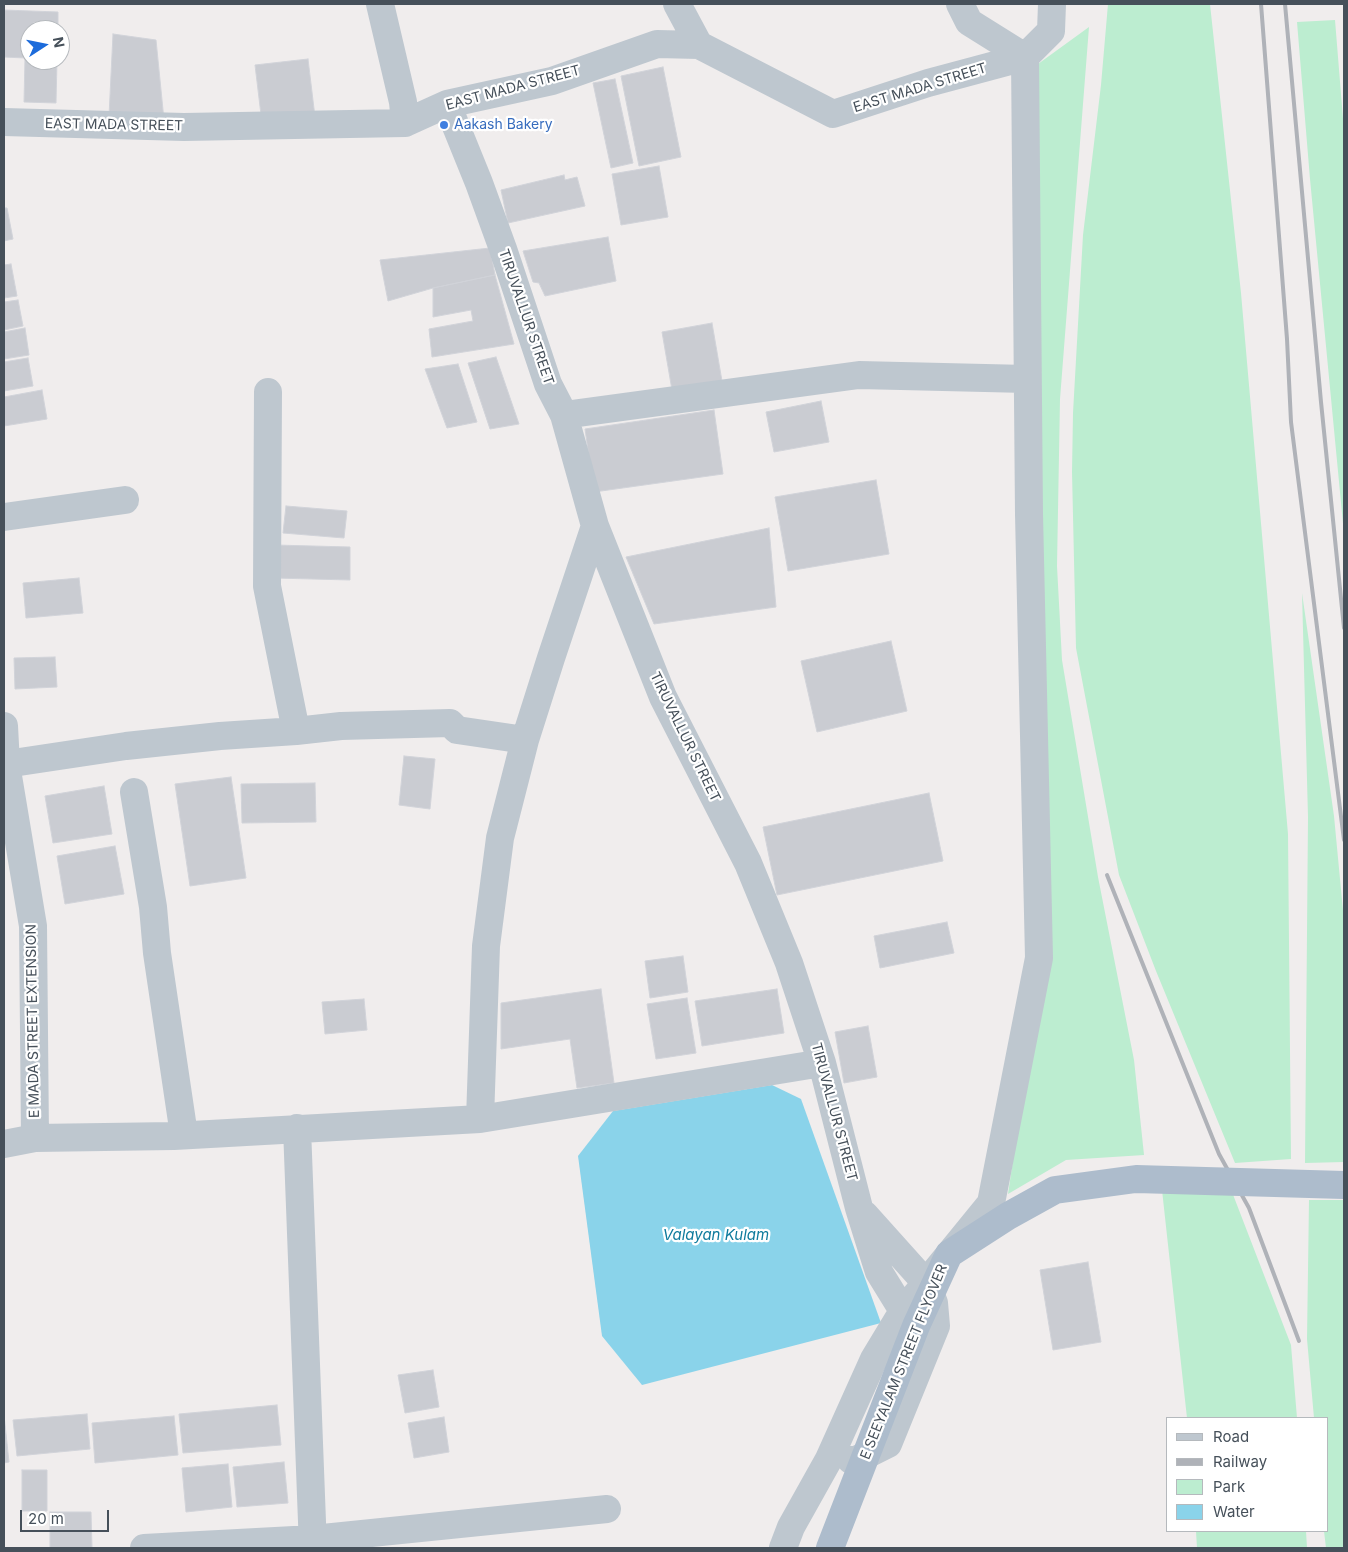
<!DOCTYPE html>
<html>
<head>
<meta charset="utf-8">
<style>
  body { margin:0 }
  #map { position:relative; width:1348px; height:1552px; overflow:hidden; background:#f0eded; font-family:Inter,sans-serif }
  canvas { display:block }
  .frame { position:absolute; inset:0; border:5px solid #46505a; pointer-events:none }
  .legend { position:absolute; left:1166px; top:1417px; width:162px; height:115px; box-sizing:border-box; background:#fff; border:1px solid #b5b9bd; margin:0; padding:6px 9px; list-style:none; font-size:15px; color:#46505a }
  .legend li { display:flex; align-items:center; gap:10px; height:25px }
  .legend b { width:25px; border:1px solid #b5b9bd }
  .north { position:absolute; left:20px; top:20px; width:50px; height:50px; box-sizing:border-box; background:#fff; border:1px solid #b5b9bd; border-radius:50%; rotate:79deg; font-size:14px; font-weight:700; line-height:20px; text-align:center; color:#46505a }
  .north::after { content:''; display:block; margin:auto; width:18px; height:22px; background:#1c6bdb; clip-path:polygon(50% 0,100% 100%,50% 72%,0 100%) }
  .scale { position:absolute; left:20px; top:1510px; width:89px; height:22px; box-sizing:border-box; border:2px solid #46505a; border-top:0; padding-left:6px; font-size:15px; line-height:18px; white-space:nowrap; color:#46505a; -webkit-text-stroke:4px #fff; paint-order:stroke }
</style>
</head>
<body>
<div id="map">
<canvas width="1348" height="1552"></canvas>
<div class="frame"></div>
<ul class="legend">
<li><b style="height:6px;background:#bec7cf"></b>Road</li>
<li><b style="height:6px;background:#afb2b8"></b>Railway</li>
<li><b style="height:14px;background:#bcedd0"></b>Park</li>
<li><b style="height:14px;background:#8ad3ea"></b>Water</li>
</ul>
<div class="north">N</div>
<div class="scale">20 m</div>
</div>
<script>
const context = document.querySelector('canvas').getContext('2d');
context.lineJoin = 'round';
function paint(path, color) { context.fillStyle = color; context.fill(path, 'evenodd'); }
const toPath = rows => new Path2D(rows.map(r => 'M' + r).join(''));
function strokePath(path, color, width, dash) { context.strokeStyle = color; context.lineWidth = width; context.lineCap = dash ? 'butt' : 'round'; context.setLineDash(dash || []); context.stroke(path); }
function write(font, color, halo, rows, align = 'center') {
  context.font = font + ' Inter,sans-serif'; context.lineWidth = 4.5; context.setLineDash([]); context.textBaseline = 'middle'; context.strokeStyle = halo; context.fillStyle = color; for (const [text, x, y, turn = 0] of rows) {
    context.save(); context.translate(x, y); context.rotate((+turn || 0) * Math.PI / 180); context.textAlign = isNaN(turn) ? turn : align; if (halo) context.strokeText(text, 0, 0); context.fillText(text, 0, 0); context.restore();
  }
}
const green = toPath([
  [1108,4,1210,4,1241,293,1288,834,1291,1159,1235,1163,1156,971,1119,875,1076,648,1072,472,1073,413,1083,235,1101,85],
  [1335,20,1344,131,1344,534,1310,179,1297,22],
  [1089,27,1060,399,1057,566,1062,660,1098,877,1134,1060,1144,1155,1066,1160,1008,1194,1043,957,1038,64],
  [1302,593,1334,816,1344,921,1344,1162,1305,1163,1308,817],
  [1162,1190,1232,1192,1291,1345,1297,1418,1187,1418],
  [1309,1200,1344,1200,1344,1548,1326,1548,1324,1531,1327,1531,1327,1418,1314,1418,1307,1339],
  [1196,1531,1306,1531,1307,1548,1197,1548]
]);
const water = toPath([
  [772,1085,801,1099,881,1323,642,1385,602,1336,578,1156,613,1111]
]);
const building = toPath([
  [4,10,58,12,58,30,30,30,30,60,57,60,56,103,24,102,25,58,4,57,4,10],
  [113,34,156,40,164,120,109,116,113,34],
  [308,59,315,117,262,123,255,65,308,59],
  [663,67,681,157,639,166,621,76,663,67],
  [615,79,633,163,611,168,593,83,615,79],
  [659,166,668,217,621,225,612,174,659,166],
  [564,175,565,180,577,177,585,206,508,223,501,190,564,175],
  [4,208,7,208,13,239,4,241,4,208],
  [608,237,616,281,545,296,539,283,533,282,523,251,608,237],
  [490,248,495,275,433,288,388,301,380,260,490,248],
  [11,264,17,296,4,298,4,265,11,264],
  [495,275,514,344,432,357,429,329,473,321,471,310,433,317,433,288,495,275],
  [18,300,23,326,4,330,4,302,18,300],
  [712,323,722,381,672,390,662,332,712,323],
  [25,328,29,355,4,359,4,332,25,328],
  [496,357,519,424,490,429,468,363,496,357],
  [28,358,33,386,4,391,4,362,28,358],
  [458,364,477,422,447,428,425,369,458,364],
  [42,390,47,419,4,426,4,397,42,390],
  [821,401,829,442,774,452,766,412,821,401],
  [714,410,723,474,594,492,585,429,714,410],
  [876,480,889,554,788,571,775,497,876,480],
  [286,506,347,511,344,538,283,533,286,506],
  [769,528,776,607,654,624,626,557,769,528],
  [275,545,350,547,350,580,274,578,275,545],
  [79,578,83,613,26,618,23,583,79,578],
  [891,641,907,711,817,732,801,661,891,641],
  [55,657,57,687,15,689,14,658,55,657],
  [404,756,435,759,430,809,399,805,404,756],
  [231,777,246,878,190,886,175,784,231,777],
  [315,783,316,822,242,823,241,784,315,783],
  [104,786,112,834,53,843,45,796,104,786],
  [929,793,943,861,777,895,763,827,929,793],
  [115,846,124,894,65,904,57,856,115,846],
  [947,922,954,953,880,968,874,936,947,922],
  [683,956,688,992,650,998,645,961,683,956],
  [601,989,614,1083,577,1088,570,1039,501,1049,501,1003,601,989],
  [777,989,784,1033,702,1046,695,1001,777,989],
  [687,998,696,1053,656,1059,647,1004,687,998],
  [364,999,367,1030,325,1034,322,1002,364,999],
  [868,1026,877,1077,844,1083,835,1032,868,1026],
  [1088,1262,1101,1342,1053,1350,1040,1270,1088,1262],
  [433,1370,439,1407,405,1413,398,1375,433,1370],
  [277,1405,281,1445,183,1453,179,1414,277,1405],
  [87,1414,90,1449,17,1456,13,1420,87,1414],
  [4,1415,9,1462,4,1463,4,1415],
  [174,1416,178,1455,95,1463,92,1423,174,1416],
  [444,1417,449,1452,414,1458,408,1423,444,1417],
  [284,1462,288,1503,237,1507,233,1467,284,1462],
  [228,1464,232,1507,186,1512,182,1468,228,1464],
  [22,1470,47,1470,47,1511,22,1511,22,1470],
  [50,1512,91,1512,92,1548,50,1548,50,1512]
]);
const minor = toPath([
  [380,4,403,102,405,123],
  [677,4,699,45],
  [960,4,969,22,1025,57],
  [447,104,479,183,503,249,548,384,564,415,595,526,663,697,748,863,789,963,822,1063,859,1208,879,1272,903,1311],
  [4,122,184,127,405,123,447,104,552,81,657,44,699,45,833,114,928,83,1025,57],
  [268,392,267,586,296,731],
  [564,415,859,375,1027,379],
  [4,517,125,500],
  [4,726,6,764,33,926,35,1138],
  [6,764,126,746,220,736,296,731,341,726,450,723,457,730,525,740],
  [134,792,153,907,157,953,184,1135],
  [480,1119,486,946,500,838,525,740,551,658,595,526],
  [297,1128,313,1548],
  [4,1144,35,1138,174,1136,480,1119,822,1063],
  [851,1460,856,1460,888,1444,936,1326,934,1303,926,1283,865,1215],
  [144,1548,313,1539,607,1509],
  [783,1548,791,1527,829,1459,874,1359,903,1311,991,1203,1039,958,1029,514,1025,57,1051,31,1052,4]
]);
const rail = toPath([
  [1261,4,1287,339,1291,422,1344,840],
  [1285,4,1321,402,1344,628],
  [1107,875,1219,1154,1249,1208,1299,1341]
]);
const majorBridge = toPath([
  [830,1548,916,1326,949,1254,1008,1216,1055,1190,1136,1179,1344,1185]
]);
const markers = [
  [444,125,5,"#3f7fe0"]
];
const streetNames = [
  ["EAST MADA STREET",513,88,-15],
  ["EAST MADA STREET",920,88,-17],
  ["EAST MADA STREET",114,125,1],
  ["TIRUVALLUR STREET",526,317,71],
  ["TIRUVALLUR STREET",685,737,64],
  ["E MADA STREET EXTENSION",33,1021,-91],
  ["TIRUVALLUR STREET",834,1112,75],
  ["E SEEYALAM STREET FLYOVER",904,1362,-68]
];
const shopNames = [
  ["Aakash Bakery",454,125]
];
const waterNames = [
  ["Valayan Kulam",716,1235]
];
paint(green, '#bcedd0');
paint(water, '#8ad3ea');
paint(building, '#caccd2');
strokePath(building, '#d1d3d9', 1);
strokePath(minor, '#bec7cf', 28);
strokePath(rail, '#afb2b8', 4);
strokePath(majorBridge, '#adbccc', 28);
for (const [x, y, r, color] of markers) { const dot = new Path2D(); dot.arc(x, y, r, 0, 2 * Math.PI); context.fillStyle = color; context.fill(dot); strokePath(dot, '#fff', 2); }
write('14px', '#46505a', '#fff', streetNames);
write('14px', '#366cbe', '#fff', shopNames, 'left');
write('italic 15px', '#0f7b9d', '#fff', waterNames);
</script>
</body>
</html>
